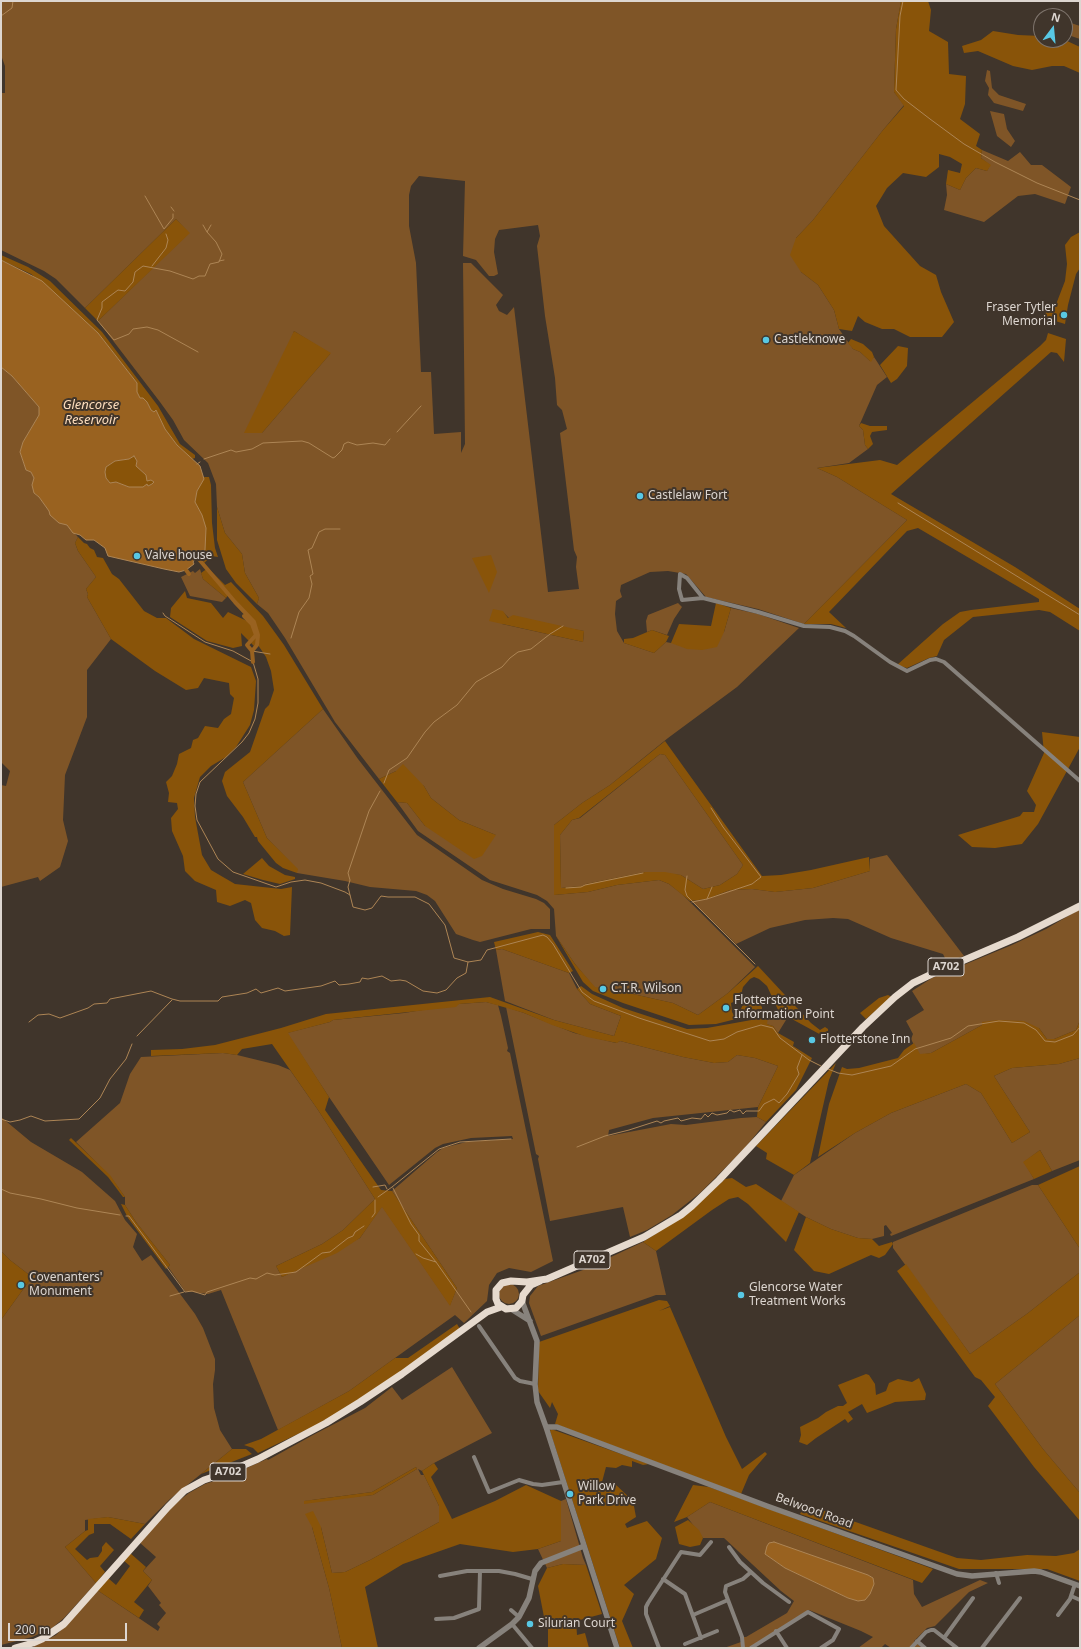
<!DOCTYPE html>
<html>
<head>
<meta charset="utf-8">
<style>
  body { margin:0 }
  #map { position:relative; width:1081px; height:1649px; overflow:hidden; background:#40352b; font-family:"Noto Sans",sans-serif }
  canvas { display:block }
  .frame { position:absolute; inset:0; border:2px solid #ddd6d0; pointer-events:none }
  .north { position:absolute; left:1033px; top:8px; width:40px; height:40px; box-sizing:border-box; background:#40352b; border:1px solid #7f756d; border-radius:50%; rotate:16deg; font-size:11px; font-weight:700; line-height:16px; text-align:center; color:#ddd6d0 }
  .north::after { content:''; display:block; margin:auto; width:14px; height:18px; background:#58c8e4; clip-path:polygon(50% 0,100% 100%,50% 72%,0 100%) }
  .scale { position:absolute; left:8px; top:1623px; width:119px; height:18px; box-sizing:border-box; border:2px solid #ddd6d0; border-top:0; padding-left:5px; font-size:12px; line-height:14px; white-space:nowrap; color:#ddd6d0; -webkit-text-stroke:3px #40352b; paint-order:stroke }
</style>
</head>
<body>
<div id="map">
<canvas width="1081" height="1649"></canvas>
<div class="frame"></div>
<div class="north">N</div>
<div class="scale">200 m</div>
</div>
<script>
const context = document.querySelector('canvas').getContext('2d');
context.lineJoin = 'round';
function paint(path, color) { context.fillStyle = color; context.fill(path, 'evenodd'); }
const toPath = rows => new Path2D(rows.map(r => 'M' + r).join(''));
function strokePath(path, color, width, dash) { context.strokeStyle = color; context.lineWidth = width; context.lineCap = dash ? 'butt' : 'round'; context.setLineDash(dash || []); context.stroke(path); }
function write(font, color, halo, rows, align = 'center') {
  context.font = font + ' "Noto Sans",sans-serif'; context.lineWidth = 4; context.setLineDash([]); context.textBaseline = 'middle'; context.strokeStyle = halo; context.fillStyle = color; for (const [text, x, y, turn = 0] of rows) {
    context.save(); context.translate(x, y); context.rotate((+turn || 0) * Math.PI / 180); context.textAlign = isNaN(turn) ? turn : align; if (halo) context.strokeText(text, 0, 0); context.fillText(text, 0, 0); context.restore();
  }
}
const green = toPath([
  [1,1,901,1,896,29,894,92,904,105,883,130,813,220,796,238,801,272,818,285,834,310,839,329,853,349,860,352,870,361,874,357,887,377,877,385,859,426,863,430,865,445,868,449,849,463,817,468,837,477,907,520,804,624,758,609,706,597,686,574,668,571,650,572,621,585,620,591,622,597,616,601,615,614,617,631,624,643,654,653,666,642,671,643,724,632,731,608,758,614,799,628,737,687,668,738,610,785,582,803,554,825,554,895,588,892,617,885,659,880,669,884,683,895,755,967,728,993,698,1015,673,1003,624,992,595,988,575,964,556,936,554,909,547,901,537,895,490,880,418,831,397,802,407,803,425,826,496,835,459,820,431,798,424,786,396,771,379,779,335,722,285,638,268,613,257,604,259,598,245,573,242,554,225,533,217,507,216,484,208,463,184,440,173,420,160,402,98,321,189,233,176,219,85,308,56,279,44,271,1,250,1,93,5,93,5,66,1,55],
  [419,176,465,181,463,256,476,260,489,276,494,276,498,274,494,252,495,239,499,230,538,225,540,236,537,246,545,316,555,378,557,405,562,410,567,429,560,433,574,550,577,557,576,567,579,589,548,592,514,307,507,315,499,311,496,305,503,295,471,263,463,263,465,444,461,453,461,432,434,434,431,372,421,372,416,263,409,226,409,195,411,186],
  [294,331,330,354,262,433],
  [503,612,509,618,584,631,583,642,502,624],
  [1065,21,1080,26,1080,39,1065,34],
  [987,70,990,71,992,88,999,95,1026,104,1023,111,994,103,988,95,989,88,985,81],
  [990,111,1004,114,1007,129,1015,141,1011,147,997,136],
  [982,150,1008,161,1020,152,1031,165,1042,165,1071,187,1065,204,1035,194,1018,196,984,222,944,210,947,195,946,184,960,190,966,178,976,168,987,171,990,165,981,158],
  [1,367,12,376,39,407,39,415,23,442,20,452,26,470,31,472,34,478,34,493,39,497,59,523,67,525,78,537,75,543,78,551,96,577,86,589,88,594,87,597,111,639,87,670,87,717,65,775,63,820,68,841,60,867,40,881,38,877,1,887,1,785,6,786,10,771,1,762],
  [200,569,203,579,226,598,222,602,190,596,181,577,193,571,195,573],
  [678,603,682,607,674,619,667,635,652,630,647,632,646,621,648,615],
  [323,709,358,759,417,835,482,880,503,889,536,899,544,903,550,909,550,929,531,929,480,942,473,940,456,934,435,901,427,895,416,891,370,887,345,881,297,873,297,869,267,838,243,782],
  [660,754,665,755,743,865,737,874,720,885,703,889,681,875,645,872,586,884,582,886,561,888,560,835,572,820,580,818],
  [887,855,964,956,947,962,943,954,891,938,848,919,833,918,805,920,770,928,736,944,692,901,707,899,730,890,752,889,775,892,813,888,870,871,870,859],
  [1080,909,1080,1020,1076,1030,1054,1039,1047,1039,1039,1028,982,1025,931,1053,919,1055,911,1039,913,1034,906,1021,924,1010,912,991,932,978,1012,945,1046,929],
  [502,949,569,973,577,989,590,1004,621,1016,614,1036,554,1020,505,1001,496,950],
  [486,1002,498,1005,501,1016,508,1048,507,1051,510,1053,553,1261,531,1272,509,1268,497,1273,489,1285,487,1301,464,1323,455,1315,349,1391,278,1430,221,1290,208,1294,185,1291,168,1267,170,1265,136,1222,125,1205,125,1197,110,1176,76,1142,120,1103,130,1074,141,1057,223,1053,237,1055,278,1065,290,1070,318,1110,375,1199,343,1230,322,1244,276,1266,282,1277,360,1238,382,1206,450,1305,457,1288,392,1191,437,1152,443,1148,466,1142,513,1139,512,1136,471,1138,443,1144,435,1148,389,1185,329,1097,287,1033,330,1022,333,1020,404,1013,459,1004],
  [506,1007,524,1013,574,1033,616,1043,620,1041,683,1057,714,1063,728,1062,737,1055,755,1058,778,1066,758,1107,653,1118,609,1130,608,1136,671,1124,686,1125,741,1118,757,1117,766,1122,744,1149,700,1193,672,1215,647,1230,630,1237,623,1207,550,1221,538,1159,539,1156,536,1154],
  [768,1017,779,1017,786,1020,778,1033,773,1026,766,1024],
  [1080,1058,1080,1160,1052,1171,1040,1150,1024,1162,1034,1179,891,1236,890,1234,892,1233,886,1225,884,1226,884,1236,872,1239,858,1238,831,1229,806,1217,781,1201,794,1175,855,1133,891,1113,966,1084,981,1093,1012,1143,1030,1132,994,1076,1012,1068,1059,1064],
  [1,1117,31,1142,82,1172,115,1201,125,1220,137,1234,133,1247,142,1261,151,1255,195,1314,203,1328,215,1359,215,1370,213,1384,214,1408,220,1430,232,1449,170,1499,145,1524,108,1517,85,1520,85,1531,65,1547,96,1583,64,1618,52,1628,32,1637,1,1645,1,1320,32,1277,10,1260,1,1251],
  [1032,1185,1038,1185,1080,1249,1080,1272,1028,1313,970,1354,893,1248,893,1242],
  [643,1242,656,1251,666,1295,656,1295,541,1336,529,1303,530,1296,538,1286,583,1270],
  '499 1294a10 10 0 1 1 20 0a10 10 0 1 1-20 0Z',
  [1080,1315,1080,1493,1043,1449,995,1384],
  [452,1367,492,1433,434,1463,422,1471,418,1469,421,1475,424,1475,439,1506,439,1522,370,1560,345,1572,332,1573,321,1527,312,1527,329,1588,342,1648,31,1648,56,1635,73,1618,97,1590,158,1631,160,1627,157,1624,166,1613,159,1605,161,1603,148,1586,152,1580,143,1571,156,1557,139,1542,172,1506,189,1493,205,1484,226,1477,267,1459,268,1460,313,1435,365,1408,392,1387,402,1400],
  [416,1467,417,1469,373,1495,304,1501,372,1492],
  [566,1499,583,1558,586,1565,563,1564,547,1568,538,1549,561,1541,561,1501],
  [710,1502,913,1580,914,1594,922,1607,980,1580,988,1583,969,1592,935,1626,927,1628,914,1641,922,1648,891,1648,885,1644,881,1648,858,1648,873,1637,861,1631,809,1610,751,1648,724,1648,741,1642,742,1637,746,1637,787,1613,794,1601,781,1591,724,1538,703,1538,687,1517],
  [765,1554,868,1575,873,1578,874,1584,858,1601,848,1598,785,1568]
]);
const forest = toPath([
  [901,1,928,1,931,10,929,31,948,42,949,74,966,76,965,104,960,119,980,134,976,146,982,150,981,158,991,165,987,171,976,168,966,178,960,190,946,184,948,170,960,173,962,164,950,157,939,154,939,167,926,177,903,173,887,188,876,206,884,226,920,266,936,275,941,292,954,322,942,337,910,337,894,329,882,329,865,322,858,316,852,331,839,329,834,310,818,285,801,272,790,255,796,238,813,220,883,130,904,106,894,92,896,29],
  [993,31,1018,35,1041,36,1041,40,1065,40,1080,47,1080,73,1064,66,1052,66,1032,70,1013,66,978,51,964,53,962,46,981,40],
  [176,219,190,233,98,321,85,308],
  [1080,232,1080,268,1076,274,1068,305,1065,324,1049,319,1045,315,1046,312,1055,307,1065,281,1067,264,1065,245,1071,237],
  [1,255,28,267,50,281,102,332,158,406,180,444,195,455,195,458,192,459,177,445,165,429,156,410,154,412,151,410,147,402,140,399,137,392,137,383,98,333,31,274,1,260],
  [294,331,331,353,262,433,244,433],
  [1048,333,1066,339,1064,362,1057,353,1051,352,891,494,1015,567,1080,609,1080,631,1050,612,1039,610,973,617,944,640,937,656,929,658,907,668,897,665,943,624,960,612,971,610,1039,602,1039,599,918,528,907,531,829,612,846,628,831,624,804,624,907,520,837,477,817,468,880,460,897,465,1040,346,1046,340],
  [851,339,863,344,872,352,874,357,871,362,860,352,853,349,848,343],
  [898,346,908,348,907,366,897,379,891,383,880,365],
  [861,423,870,426,887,426,887,430,872,432,870,436,873,444,868,449,865,445,863,430,859,426],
  [134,456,137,461,136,466,154,482,152,484,144,487,129,487,116,482,110,483,106,478,105,472,106,467,115,461,129,459],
  [204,477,209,477,211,485,212,523,215,548,218,557,212,556,204,563,200,553,205,550,195,502,197,491],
  [217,507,225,533,242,554,245,573,259,598,257,604,236,583,226,569,217,540],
  [78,537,84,543,87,544,90,548,94,550,97,557,103,558,112,574,119,579,144,611,157,618,166,618,194,639,251,667,256,681,254,710,250,725,236,747,226,757,211,766,200,777,194,798,195,817,202,855,211,870,235,884,281,889,292,887,290,935,284,936,275,931,262,928,255,920,251,903,245,900,230,906,217,902,216,890,195,881,185,871,183,856,172,831,171,818,178,809,177,803,168,802,169,793,166,782,172,776,177,764,179,754,191,748,193,740,198,738,205,726,218,728,224,719,231,714,234,698,230,694,229,683,204,678,198,688,186,690,155,671,111,639,87,597,88,594,86,589,96,577,78,551,75,543],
  [491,555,497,572,489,593,472,558],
  [208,568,225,585,231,582,263,616,284,645,323,709,243,782,267,838,298,869,297,873,283,868,276,863,258,841,257,837,255,837,243,817,227,796,222,781,225,772,250,752,265,709,269,705,274,690,271,671,266,657,258,645,254,646,241,633,242,646,233,648,207,641,170,617,171,608,185,591,187,598,211,603,223,618,228,612,247,621,251,617,229,594,226,598,203,579,201,573],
  [716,603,731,608,724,632,717,647,702,650,687,649,671,643,679,624,711,626],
  [493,609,503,611,508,618,513,615,584,631,583,642,489,621],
  [652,630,669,636,666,642,654,653,624,643,624,639,633,638],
  [1042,732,1080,737,1080,747,1038,824,1022,844,995,848,972,847,958,835,1020,816,1023,812,1034,812,1036,805,1027,791,1044,753],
  [665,741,762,876,781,875,811,870,869,857,870,871,813,888,775,892,752,889,730,890,707,899,690,901,669,884,659,880,617,885,588,892,554,895,554,825,582,803,610,785],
  [660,754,665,755,743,865,737,874,720,885,703,889,681,875,665,872,645,872,586,884,582,886,561,888,560,835,572,820,579,818],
  [403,764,424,786,431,798,459,820,496,835,482,856,474,859,425,826,407,803,397,802,379,779,396,771],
  [262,858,269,866,285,875,295,877,295,879,280,884,263,880,243,874],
  [538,932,550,935,573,971,569,973,502,949,496,950,494,942],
  [556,936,575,964,595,987,624,992,673,1003,698,1015,728,993,758,966,811,1023,820,1030,825,1027,828,1029,828,1032,823,1036,779,1012,767,986,759,979,754,977,750,979,743,987,740,999,731,1003,732,1012,736,1019,716,1024,689,1025,623,1003,593,991,583,982],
  [581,986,592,994,623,1008,687,1029,707,1028,768,1017,767,1024,773,1026,778,1033,794,1042,793,1046,812,1058,796,1090,766,1122,757,1117,758,1107,778,1066,755,1058,737,1055,728,1062,714,1063,683,1057,620,1041,617,1043,587,1037,552,1025,524,1013,486,1002,459,1004,456,1007,333,1020,330,1022,288,1033,329,1097,325,1110,381,1190,392,1191,457,1288,450,1306,382,1207,360,1238,337,1253,282,1277,276,1266,322,1244,343,1230,375,1199,318,1110,272,1044,242,1049,237,1055,223,1053,151,1056,151,1050,182,1049,215,1045,281,1028,326,1014,490,997,554,1020,614,1036,621,1016,590,1004,577,989],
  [888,995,892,997,866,1019,860,1013,879,998],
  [753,997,762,1007,762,1009,738,1013,738,1009,741,1009,745,999],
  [998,1020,1024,1021,1039,1028,1047,1039,1054,1039,1076,1030,1080,1020,1080,1058,1059,1064,1012,1068,994,1076,1030,1132,1012,1143,981,1093,966,1084,891,1113,855,1133,818,1157,829,1104,842,1067,847,1069,859,1068,898,1058,904,1050,914,1043,920,1054,931,1053,982,1025,982,1022],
  [836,1063,829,1080,810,1163,794,1175,766,1159,767,1153,756,1146],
  [71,1138,110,1175,125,1197,123,1197,108,1177,69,1140],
  [1040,1150,1052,1171,1034,1179,1023,1162],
  [1080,1166,1080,1249,1038,1185],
  [732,1178,746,1187,756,1184,799,1212,786,1242,748,1204,738,1197,729,1199,712,1210,656,1251,643,1242,688,1213,725,1179],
  [121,1204,125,1205,136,1222,170,1265,166,1269,128,1218],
  [806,1217,831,1229,858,1238,872,1239,879,1246,892,1242,893,1244,885,1255,879,1258,871,1255,829,1274,814,1271,794,1250],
  [1,1251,10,1260,32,1277,1,1320],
  [906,1264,970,1354,1028,1313,1080,1272,1080,1315,995,1384,1043,1449,1080,1493,1080,1521,1034,1467,988,1406,995,1397,981,1380,975,1377,897,1271],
  [659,1300,667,1301,670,1306,659,1311,670,1307,726,1437,742,1469,765,1452,767,1454,749,1475,741,1494,555,1424,558,1414,552,1402,550,1408,538,1391,539,1342],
  [457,1324,460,1329,362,1399,319,1424,258,1453,253,1448,244,1445,261,1439,349,1391,395,1358,408,1358],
  [866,1374,869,1375,875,1384,876,1395,886,1391,889,1383,898,1379,912,1382,919,1378,926,1394,925,1400,895,1402,867,1413,862,1404,848,1412,853,1419,848,1423,845,1419,816,1438,807,1445,799,1442,801,1435,800,1427,818,1418,826,1412,838,1406,843,1406,847,1403,838,1385],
  [551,1429,649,1464,643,1465,632,1461,632,1467,622,1465,616,1468,606,1467,602,1482,614,1483,633,1501,636,1517,625,1524,627,1528,647,1521,662,1538,656,1559,624,1585,634,1594,622,1621,633,1648,620,1648,550,1431],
  [232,1449,246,1449,252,1454,201,1474],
  [434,1463,438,1469,431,1477,452,1519,495,1501,526,1485,561,1501,561,1541,538,1549,513,1552,460,1544,403,1564,365,1587,378,1648,342,1648,329,1588,312,1527,305,1514,313,1511,321,1527,332,1573,345,1572,370,1560,439,1522,439,1506,422,1471],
  [416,1467,417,1469,373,1495,304,1504,304,1501,372,1492],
  [693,1485,709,1487,933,1569,922,1583,710,1502,687,1517,674,1522],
  [805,1504,957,1558,981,1560,1027,1555,1056,1556,1074,1553,1080,1549,1080,1581,1047,1569,959,1569,800,1514],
  [108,1517,145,1524,131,1539,110,1524,94,1524,94,1533,89,1535,75,1549,87,1560,90,1558,98,1557,102,1551,102,1547,106,1542,114,1550,100,1566,105,1572,96,1583,65,1547,85,1531,88,1530,88,1519],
  [688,1520,699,1530,703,1538,700,1545,690,1547,679,1544,675,1527],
  [130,1553,146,1567,143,1571,152,1580,134,1602,144,1610,139,1618,97,1590,108,1578,116,1585,130,1566,123,1560],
  [563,1564,586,1565,602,1614,576,1621,577,1635,585,1633,589,1648,548,1648,548,1628,544,1617,538,1586,547,1568]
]);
const water = toPath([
  [1,260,42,281,98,333,137,383,137,392,140,398,143,398,147,402,151,410,154,412,156,410,165,429,177,445,200,466,204,479,197,491,195,502,202,515,206,528,205,550,195,559,193,562,194,564,186,570,179,572,164,569,108,556,105,548,94,540,86,540,80,535,73,533,67,525,59,523,50,515,49,511,39,497,34,493,32,485,34,478,31,472,26,470,20,452,23,442,39,415,39,407,12,376,1,367,1,260],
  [134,456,137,461,136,466,146,475,147,481,151,480,154,482,152,484,148,486,147,484,143,487,129,487,116,482,110,483,106,478,105,472,106,467,115,461,129,459,134,456],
  [774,1542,868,1575,873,1578,874,1584,870,1594,865,1600,858,1601,848,1598,785,1568,765,1554,767,1546,769,1543,774,1542]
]);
const stream = toPath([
  [903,1,900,16,896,90,904,99,930,119,964,144,995,162,1037,183,1080,200],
  [1,16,12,8,13,1],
  [145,196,164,229,173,218,173,214],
  [171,207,174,211],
  [203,225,207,232],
  [219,261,224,260],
  [152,266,166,248,168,240,166,234],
  [198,352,158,330,147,327,133,329,129,334,114,340,97,320,102,308,102,302,118,290,125,291,133,282,135,272,143,266,170,271,193,279,199,276,205,276,210,264,219,262,222,254,216,242,207,232,211,225],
  [397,432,421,406],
  [204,459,231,450,236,452,252,449,263,443,302,441,309,443,333,458,335,457,342,450,344,444,348,442,357,445,373,443,385,445,390,439],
  [197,464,200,462],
  [898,503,1080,615],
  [163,613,165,616,205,642,233,651,253,662,258,679,258,703,255,719,249,733,242,742,200,782,196,794,195,806,197,820,218,859,233,872,276,887,291,882,305,880,321,883,345,892,350,895,353,907,365,910,372,908,381,896,388,897,415,897,429,904,445,925,454,958,468,962,481,960,487,950,543,935,547,937,553,944,582,992,594,1001,639,1018,710,1041,724,1039,737,1032,761,1025,773,1028,780,1038,809,1060,821,1066],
  [291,638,299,612,309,598,312,584,310,576,313,574,308,550,312,548,319,532,325,529,340,529],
  [252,651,270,654],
  [384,783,389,770,407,758,425,732,434,722,457,705,476,682,502,667,510,658,518,652,531,649,550,634,563,626],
  [687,876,685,890,687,896,755,964],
  [566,888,581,887,585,885,643,873],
  [350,895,348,887,350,880,348,873,369,811,380,791],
  [707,899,712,887],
  [692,902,707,899,752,884,761,877,723,827,711,808],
  [29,1022,38,1015,49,1014,60,1018,88,1008,94,1004,107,1003,110,999,151,991,172,999,180,1001,218,1001,222,997,247,993,256,989,261,993,278,988,285,991,321,986,335,981,339,985,349,984,360,982,362,978,368,979,382,976,391,981,400,980,406,981,423,991,437,993,446,990,457,978,466,973,468,962],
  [137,1036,172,1000],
  [828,1069,838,1073,852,1075,891,1066,915,1049,951,1038,968,1026,999,1021,1024,1023,1036,1030,1045,1041,1055,1042,1073,1035,1080,1027],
  [1,1119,10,1122,20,1120,31,1116,45,1121,79,1119,100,1098,110,1079,126,1059,132,1044],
  [577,1147,605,1136,629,1130,657,1121,661,1123,664,1121,678,1118,681,1121,692,1118,701,1119,705,1114,708,1117,712,1113,717,1115,727,1113,730,1110,734,1112,740,1110,743,1114,746,1111,759,1111,764,1104,774,1099,779,1103,787,1094,799,1074,797,1068,802,1055],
  [373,1187,385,1185,387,1189],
  [393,1188,411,1224,419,1235,419,1241,436,1262,471,1312],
  [1,1189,10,1193,41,1199,77,1208,120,1215],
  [378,1197,392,1187,439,1149,460,1142,511,1139],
  [126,1216,129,1216,185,1292,192,1291,205,1295,207,1292,250,1278,256,1279,267,1273,275,1275,296,1272,322,1253,330,1252,348,1238,353,1236,355,1232,364,1226],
  [372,1217,375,1213,375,1200],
  [416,1254,423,1258,436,1262],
  [170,1296,184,1292]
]);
const canal = toPath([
  [197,557,235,602,254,622,258,635,257,645,252,651,253,662],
  [186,570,189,574],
  [244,616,252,624,256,635,247,645,252,651]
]);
const minor = toPath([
  [703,598,687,578,680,574,679,589,682,600,703,598,758,612,804,626,830,627,845,631,854,636,890,662,907,671,930,660,936,659,944,662,1080,781],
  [479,1326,515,1378,520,1381,535,1384],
  [474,1457,489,1492,519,1480,533,1484,542,1485,563,1482],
  [729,1547,740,1562,763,1583,789,1602],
  [996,1573,999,1583],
  [440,1576,467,1571,499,1571,515,1574,532,1579],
  [663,1579,685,1594,701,1638],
  [1071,1596,1080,1600],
  [511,1610,519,1617],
  [693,1615,728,1600],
  [1058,1615,1070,1599,1075,1584],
  [436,1619,454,1618,479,1609,480,1571],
  [512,1624,532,1648],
  [776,1631,787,1648],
  [944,1638,973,1598],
  [917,1641,925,1648],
  [685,1644,717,1631],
  [659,1648,646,1614,646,1607,648,1603,681,1552,700,1555,711,1542],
  [743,1648,742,1637,725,1592,726,1586,743,1579,751,1572],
  [751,1648,808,1612,839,1629,833,1640,821,1648],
  [911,1648,926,1632,931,1630,934,1630,957,1648],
  [982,1648,1020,1598]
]);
const tertiary = toPath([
  [522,1301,537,1341,535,1384,537,1402,546,1427,617,1648],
  [511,1309,530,1321],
  [546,1427,557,1427,767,1506,957,1574,972,1576,1034,1571,1041,1572,1080,1586],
  [479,1648,512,1624,519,1617,529,1598,535,1571,541,1563,584,1546]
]);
const trunk = toPath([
  [540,1281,531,1285,523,1295,522,1301,516,1308,506,1309,498,1304,496,1299,496,1290,502,1283,511,1281,527,1282,547,1279,644,1237,681,1215,692,1206,719,1180,863,1027,895,997,913,983,934,973,1018,937,1080,906],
  [15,1648,33,1643,42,1639,64,1624,168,1507,184,1491,204,1480,228,1472,258,1459,326,1423,360,1402,402,1374,487,1312,501,1307]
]);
const markers = [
  [1064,315,4,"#58c8e4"],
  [766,340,4,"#58c8e4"],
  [640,496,4,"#58c8e4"],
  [137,556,4,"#58c8e4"],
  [603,989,4,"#58c8e4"],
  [726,1008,4,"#58c8e4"],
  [812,1040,4,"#58c8e4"],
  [21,1285,4,"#58c8e4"],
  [741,1295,4,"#58c8e4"],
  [570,1494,4,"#58c8e4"],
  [530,1624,4,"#58c8e4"]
];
const shields = [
  [946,967,36],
  [592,1260,36],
  [228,1472,36]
];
const shieldNames = [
  ["A702",946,967],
  ["A702",592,1260],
  ["A702",228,1472]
];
const poiNames = [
  ["Fraser Tytler",1056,308,"right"],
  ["Memorial",1056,322,"right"],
  ["Castleknowe",774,340],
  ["Castlelaw Fort",648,496],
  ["Valve house",145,556],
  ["C.T.R. Wilson",611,989],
  ["Flotterstone",734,1001],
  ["Information Point",734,1015],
  ["Flotterstone Inn",820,1040],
  ["Covenanters'",29,1278],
  ["Monument",29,1292],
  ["Glencorse Water",749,1288],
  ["Treatment Works",749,1302],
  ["Willow",578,1487],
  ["Park Drive",578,1501],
  ["Silurian Court",538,1624]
];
const streetNames = [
  ["Belwood Road",814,1511,20]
];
const waterNames = [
  ["Glencorse",91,405],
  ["Reservoir",91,420]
];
paint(green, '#7f5527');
paint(forest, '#895409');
paint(water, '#996220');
strokePath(water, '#ad8555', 1);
strokePath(stream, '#ad8555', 1);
strokePath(canal, '#996220', 4);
strokePath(minor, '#87827c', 4);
strokePath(tertiary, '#87827c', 5.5);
strokePath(trunk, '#e6dace', 7);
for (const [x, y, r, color] of markers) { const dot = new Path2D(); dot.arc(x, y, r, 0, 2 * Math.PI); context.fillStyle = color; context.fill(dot); strokePath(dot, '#40352b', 1.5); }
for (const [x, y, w] of shields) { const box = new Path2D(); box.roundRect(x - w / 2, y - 9, w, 18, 3); context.fillStyle = '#40352b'; context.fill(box); strokePath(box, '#ddd6d0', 1); }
write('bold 11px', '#ddd6d0', null, shieldNames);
write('12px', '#ddd6d0', '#40352b', poiNames, 'left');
write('12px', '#ddd6d0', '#40352b', streetNames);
write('italic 13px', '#fdddbd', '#40352b', waterNames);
</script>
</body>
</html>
